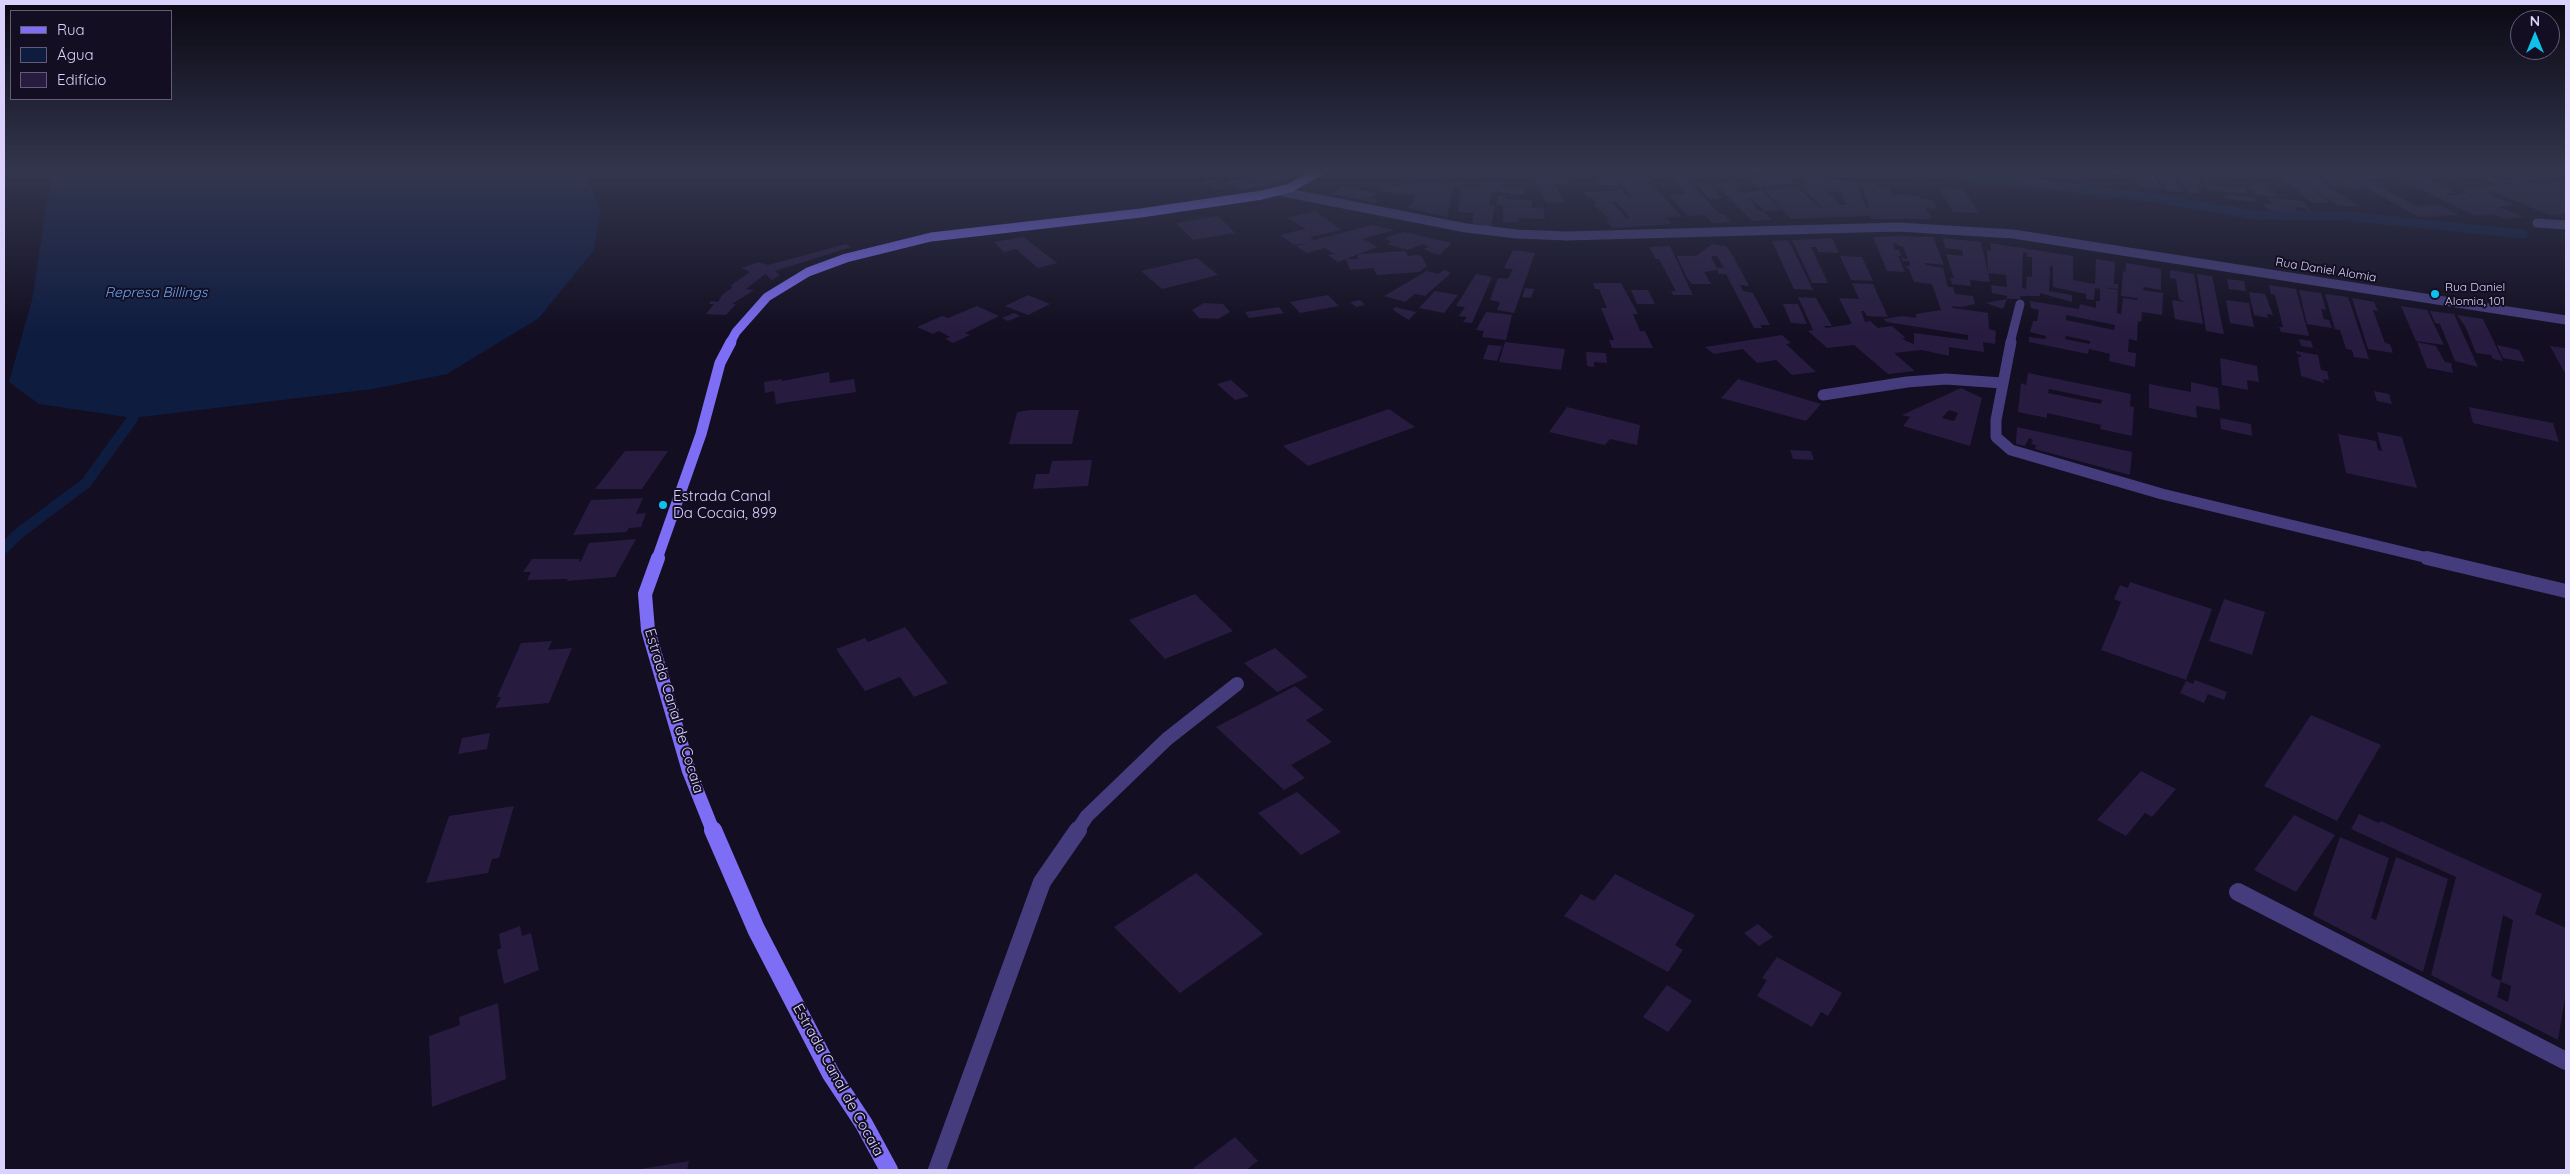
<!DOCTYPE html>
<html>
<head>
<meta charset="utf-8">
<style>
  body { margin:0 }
  #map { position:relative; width:2570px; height:1174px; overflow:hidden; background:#130e21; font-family:Quicksand,sans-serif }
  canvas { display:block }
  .frame { position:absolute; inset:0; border:5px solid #dad1fc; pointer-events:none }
  .legend { position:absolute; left:10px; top:10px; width:162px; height:90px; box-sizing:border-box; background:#130e21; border:1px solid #635c79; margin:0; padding:6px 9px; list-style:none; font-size:15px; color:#dad1fc }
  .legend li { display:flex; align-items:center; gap:10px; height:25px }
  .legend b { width:25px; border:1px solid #635c79 }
  .north { position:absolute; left:2510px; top:10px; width:50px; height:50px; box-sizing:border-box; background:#130e21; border:1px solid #635c79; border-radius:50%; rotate:0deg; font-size:14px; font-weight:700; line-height:20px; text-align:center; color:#dad1fc }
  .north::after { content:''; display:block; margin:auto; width:18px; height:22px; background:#0ec0eb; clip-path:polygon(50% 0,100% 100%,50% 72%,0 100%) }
</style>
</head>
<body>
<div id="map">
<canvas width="2570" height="1174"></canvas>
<div class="frame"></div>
<ul class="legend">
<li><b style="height:6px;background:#7e6ef6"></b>Rua</li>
<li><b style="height:14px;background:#0e1c40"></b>Água</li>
<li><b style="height:14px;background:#271c40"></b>Edifício</li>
</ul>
<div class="north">N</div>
</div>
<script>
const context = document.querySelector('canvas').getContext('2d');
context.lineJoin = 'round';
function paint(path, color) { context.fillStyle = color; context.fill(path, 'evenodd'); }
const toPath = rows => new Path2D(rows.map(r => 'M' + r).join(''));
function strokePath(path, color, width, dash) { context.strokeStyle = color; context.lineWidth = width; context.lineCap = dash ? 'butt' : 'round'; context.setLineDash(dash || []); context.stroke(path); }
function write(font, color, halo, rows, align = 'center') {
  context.font = font + ' Quicksand,sans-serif'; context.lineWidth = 4; context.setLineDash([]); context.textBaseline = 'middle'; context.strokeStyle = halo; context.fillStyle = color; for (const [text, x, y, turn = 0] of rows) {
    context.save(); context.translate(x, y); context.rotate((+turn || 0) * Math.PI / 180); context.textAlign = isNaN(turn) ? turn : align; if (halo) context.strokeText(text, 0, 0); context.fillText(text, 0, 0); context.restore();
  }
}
const water = toPath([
  [52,171,584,171,600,210,594,250,539,318,447,374,373,389,133,418,39,404,9,382,32,300]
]);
const streamFar1 = toPath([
  [1902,171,1980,177,2156,198,2254,215,2345,216,2523,234]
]);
const stream = toPath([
  [4,548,18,534,86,483,133,418]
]);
const building = toPath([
  [1278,171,1287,171,1295,177,1265,183,1255,176],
  [2002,171,2039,171,2042,177,2004,175],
  [2047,171,2078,171,2084,182,2069,178,2053,179],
  [2100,171,2127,171,2129,175,2101,173],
  [2129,171,2150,171,2162,189,2139,187],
  [2154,171,2171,171,2184,192,2166,190],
  [2175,171,2192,171,2203,186,2197,185,2200,193,2190,193],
  [2196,171,2223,171,2231,180,2203,179],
  [2228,171,2242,171,2250,179,2235,178],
  [2269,171,2287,171,2331,203,2312,203,2299,193,2302,193],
  [2289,171,2309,171,2317,177,2311,177,2360,206,2338,206],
  [2311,171,2334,171,2366,189,2351,189,2343,185,2334,185],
  [2337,171,2366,171,2379,177,2368,179,2416,206,2440,205,2459,215,2418,217],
  [2376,171,2410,171,2456,192,2446,194,2448,195,2468,193,2458,189,2500,185,2467,171,2477,171,2507,184,2514,183,2505,180,2521,179,2503,171,2524,171,2538,179,2523,180,2531,183,2550,185,2566,191,2566,214,2549,215,2494,192,2486,193,2515,205,2499,207,2524,217,2504,219,2492,214,2475,216,2422,190,2418,190],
  [2426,171,2454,171,2448,173,2464,179,2450,181],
  [1706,174,1725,175,1729,178,1710,178],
  [1758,174,1764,174,1768,178,1787,178,1793,183,1758,187,1748,178,1761,178],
  [1630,176,1649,176,1654,181,1645,181,1647,184,1652,184,1682,217,1666,218,1672,224,1612,228,1606,219,1609,219,1593,204,1597,204,1592,198,1588,198,1584,192,1622,190,1627,196,1631,196,1614,177,1628,177,1637,184],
  [1612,202,1616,202,1630,218,1626,218],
  [1611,177,1618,185,1599,186,1592,178],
  [1684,177,1720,214,1724,214,1731,222,1712,223,1705,215,1688,216,1669,195,1686,194,1671,178],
  [1534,178,1567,178,1571,184,1555,185,1565,202,1546,203],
  [1803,178,1855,181,1866,207,1870,208,1861,184,1877,184,1880,187,1888,187,1892,195,1919,196,1921,199,1933,200,1937,209,1926,208,1932,219,1871,219,1870,216,1791,219,1764,190,1797,188,1821,208,1822,207,1798,185,1807,184],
  [1827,191,1841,192,1846,205,1840,205],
  [1243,179,1249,184,1261,181,1266,185,1242,190,1226,182],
  [1213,180,1218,182,1215,183,1223,188,1214,189,1202,182],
  [1482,181,1501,181,1500,187,1525,187,1524,195,1492,192,1489,206,1495,206,1491,227,1472,223,1474,213,1458,212,1461,187,1480,188],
  [2561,181,2566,184,2566,191,2547,182],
  [1463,182,1462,186,1454,186,1447,217,1407,208,1412,204,1415,195,1379,191,1382,184,1401,186,1402,183,1429,185],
  [2204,182,2213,183,2214,185,2245,189,2248,194,2208,190],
  [1733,183,1740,189,1736,189,1740,193,1761,190,1782,210,1765,211,1751,198,1745,198,1752,201,1755,204,1752,204,1759,211,1763,211,1772,220,1752,221,1715,184],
  [1709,184,1723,198,1709,199,1696,185],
  [2257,184,2266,184,2279,197,2258,195,2248,186,2259,186],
  [1342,186,1377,193,1370,198,1379,200,1375,203,1332,194],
  [1939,188,1964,190,1979,213,1953,212],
  [2224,195,2255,198,2257,202,2227,199],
  [1498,196,1505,196,1505,199,1532,200,1532,207,1496,205],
  [2268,198,2303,201,2313,214,2309,213,2305,208,2294,207,2298,212,2268,210,2263,204,2273,204],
  [1503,206,1543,208,1545,219,1519,218,1519,222,1503,222],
  [1315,211,1342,230,1310,237,1314,240,1372,225,1395,230,1362,239,1378,247,1338,262,1328,255,1334,254,1325,248,1307,253,1296,246,1308,243,1294,245,1280,235,1306,229,1287,218],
  [1218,216,1235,233,1193,240,1176,223],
  [1404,232,1413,234,1452,243,1439,255,1423,249,1429,247,1423,244,1407,250,1387,244,1392,242,1384,238],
  [1894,236,1933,237,1944,265,1925,263,1926,265,1943,268,1948,287,1953,287,1955,294,1973,296,1975,304,1960,307,1952,306,1953,308,1988,313,1989,329,1996,331,1995,344,1983,342,1984,352,1949,347,1949,356,1922,350,1894,353,1915,371,1888,374,1854,345,1827,348,1808,331,1813,330,1798,297,1816,298,1832,326,1824,326,1826,328,1852,324,1839,298,1859,299,1852,283,1873,284,1888,317,1867,316,1864,311,1861,311,1865,322,1870,321,1878,328,1892,326,1906,338,1902,338,1906,341,1914,344,1914,333,1968,340,1968,335,1887,322,1883,319,1902,316,1916,318,1916,314,1941,310,1932,284,1914,282,1909,269,1905,266,1910,266,1909,261,1903,261,1902,258,1908,259,1903,247,1893,243,1895,250,1899,250,1901,256,1898,256,1905,272,1887,271,1873,237],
  [1023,237,1025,238,1057,263,1038,268,1016,249,1004,252,994,242],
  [1832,238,1839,253,1818,252,1816,247,1811,247,1828,283,1812,283,1792,240],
  [1943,238,1981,242,1988,273,1987,250,1991,251,1990,243,2073,256,2073,280,2095,284,2096,259,2115,262,2114,284,2118,284,2118,289,2100,287,2118,290,2117,313,2121,314,2123,298,2137,300,2138,298,2121,296,2123,271,2126,272,2126,263,2161,269,2161,290,2144,287,2143,290,2163,293,2162,315,2142,312,2141,322,2138,321,2137,341,2129,339,2128,352,2136,353,2135,367,2109,361,2110,354,2089,349,2088,354,2029,342,2029,337,2045,339,2046,336,2030,332,2033,321,2037,321,2039,310,2031,308,2030,301,2079,309,2080,304,2096,308,2096,301,2100,301,2100,289,2095,288,2094,300,2086,299,2086,294,2053,287,2053,267,2050,266,2049,291,2072,295,2072,302,2040,293,2040,296,2020,296,2020,299,2007,299,2007,296,1992,293,1991,285,2007,287,2006,275,1988,273,1990,282,1970,280,1971,286,1952,284,1950,278,1954,278,1946,254,1963,256,1962,250,1945,248],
  [2023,252,2027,253,2027,257,2032,257,2032,277,2027,276,2026,289,2022,288],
  [2066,315,2115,325,2114,330,2066,320],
  [2066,336,2090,341,2090,344,2065,339],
  [1787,240,1791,245,1813,290,1794,289,1772,241],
  [846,244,851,247,775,271,780,275,772,280,765,274,746,289,754,290,732,304,736,304,726,315,706,314,714,304,709,304,711,301,718,302,722,295,733,287,730,286,750,272,741,268,759,262,768,265],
  [1712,244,1726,246,1733,256,1749,286,1740,285,1743,291,1753,293,1770,325,1760,325,1762,328,1754,328,1726,274,1719,274,1717,270,1704,272,1711,284,1692,284,1687,278,1677,256,1696,256],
  [1711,256,1717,256,1724,268,1717,268],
  [1670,246,1690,289,1693,295,1673,295,1671,291,1676,291,1659,259,1656,259,1649,247],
  [1513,250,1535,253,1514,313,1497,310,1500,302,1490,300,1498,278,1508,279,1513,269,1504,268],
  [1405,251,1408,256,1418,255,1422,257,1427,266,1419,272,1377,275,1373,268,1350,270,1346,259,1358,259,1357,256,1361,254],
  [1840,256,1862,257,1873,281,1851,280],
  [1197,258,1218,275,1162,289,1141,271],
  [1444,270,1451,273,1425,296,1415,294,1405,302,1384,296,1427,271,1438,274],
  [2170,270,2194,274,2203,324,2175,319,2172,300,2185,302,2179,299,2176,279,2170,278],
  [1476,274,1492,277,1472,323,1463,322,1467,317,1459,316,1465,307,1456,306],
  [2197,274,2212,276,2224,334,2206,331],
  [2227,279,2244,281,2246,291,2229,289],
  [1593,283,1621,283,1638,314,1633,314,1640,331,1645,331,1653,348,1612,348,1609,340,1614,340,1601,308,1607,308,1599,289,1595,289],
  [2269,285,2296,289,2309,336,2281,332,2279,327,2283,327,2275,295,2271,294],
  [1525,288,1534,289,1531,298,1522,297],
  [1631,290,1648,290,1655,304,1637,304],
  [2299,290,2321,293,2326,310,2321,309,2324,319,2329,320,2332,328,2307,324],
  [1435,291,1458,295,1444,313,1419,308],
  [2249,292,2265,294,2273,315,2267,314,2268,318,2254,315],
  [2325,294,2348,297,2369,359,2354,357,2352,350,2346,349,2340,330,2335,329],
  [1028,295,1050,304,1028,315,1005,306],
  [1328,295,1339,306,1300,313,1290,302],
  [2352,298,2374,302,2378,311,2373,310,2385,343,2390,344,2393,353,2368,349],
  [2007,299,2003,309,1986,303],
  [1360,300,1365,305,1356,307,1350,302],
  [2226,300,2249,303,2254,327,2230,323],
  [1204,303,1223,304,1230,312,1218,319,1199,318,1192,310],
  [1783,304,1798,304,1807,324,1791,323],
  [977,306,999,316,965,333,970,335,953,343,945,339,950,337,939,331,933,334,917,327,942,316,948,318],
  [2401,306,2427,310,2444,345,2416,341],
  [1279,307,1284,313,1249,318,1245,312],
  [1395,307,1416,312,1409,320,1393,310],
  [2430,311,2454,314,2478,367,2455,361,2440,324,2435,323],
  [1486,312,1512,315,1506,340,1482,337,1484,331,1476,330],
  [1014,313,1020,316,1008,321,1002,318],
  [2457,315,2483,319,2503,361,2493,359,2491,355,2476,353,2465,326],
  [1782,335,1791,343,1786,344,1816,372,1792,375,1776,360,1757,363,1743,349,1714,354,1705,347],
  [2299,339,2311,341,2313,348,2301,346],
  [1505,342,1565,349,1561,370,1499,362],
  [2417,342,2436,346,2445,362,2451,363,2453,373,2427,368],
  [1488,345,1502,346,1497,361,1483,359],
  [2497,345,2519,350,2525,362,2503,358],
  [2550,346,2565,348,2566,375,2556,357],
  [2296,351,2318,355,2321,370,2327,371,2329,380,2323,379,2324,383,2301,376,2298,357,2301,357,2301,355,2297,354],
  [1586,352,1606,353,1607,363,1594,362,1594,367,1587,366],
  [2220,358,2257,366,2259,382,2247,380,2248,390,2222,385],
  [829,372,830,383,854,379,856,392,776,404,774,391,765,393,764,382,782,379,782,381],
  [2028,373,2131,394,2130,406,2134,407,2132,436,2100,429,2101,425,2047,413,2047,418,2018,412,2021,383,2026,385],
  [2049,389,2102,400,2101,404,2048,393],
  [1738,379,1821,404,1806,421,1721,398],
  [1231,380,1249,396,1235,400,1217,384],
  [2191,382,2218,388,2220,410,2196,406,2197,418,2149,408,2149,384,2191,392],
  [1961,388,1982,398,1970,446,1903,426,1910,417,1902,415],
  [1949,410,1958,413,1954,421,1942,418],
  [2374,391,2389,394,2392,404,2377,401],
  [1567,407,1640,425,1637,445,1610,439,1605,445,1549,432],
  [2469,407,2553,423,2559,442,2473,423],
  [1389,409,1415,427,1308,466,1283,446],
  [1029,410,1079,410,1072,444,1009,444,1017,412],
  [2220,418,2251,424,2252,436,2221,429],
  [2017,427,2132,452,2130,475,2035,449,2036,445,2031,444,2033,440,2029,438,2025,446,2016,444],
  [2377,432,2402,437,2417,488,2346,473,2338,434,2376,441,2378,450,2382,451],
  [1790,450,1811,451,1814,460,1793,459],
  [625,451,668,451,642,489,595,489],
  [1092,460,1088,486,1033,489,1036,474,1049,474,1052,461],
  [643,498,636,514,646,513,641,527,629,528,626,532,573,535,591,500],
  [636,539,615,577,566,581,568,579,527,580,531,572,523,572,532,559,580,559,578,562,581,561,589,543],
  [2130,582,2212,609,2186,680,2101,650,2121,602,2114,599,2120,585,2128,588],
  [1195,594,1233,631,1165,659,1129,620],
  [2224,599,2265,612,2252,655,2209,641],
  [905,627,948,683,914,697,900,677,865,691,836,649,865,638,868,642],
  [552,641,548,650,572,648,549,703,495,708,501,697,497,697,521,643],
  [1275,648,1308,677,1277,692,1244,663],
  [2195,680,2227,692,2224,700,2208,694,2204,703,2180,693,2186,681,2193,684],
  [1295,686,1324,710,1306,720,1332,742,1291,765,1305,778,1284,790,1216,727],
  [2311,715,2381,745,2337,821,2264,786],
  [490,733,487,749,458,754,462,738],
  [2141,771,2176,789,2152,817,2145,813,2126,836,2097,820],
  [1297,792,1341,832,1301,855,1258,813],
  [514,806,499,858,492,859,488,873,426,883,449,816],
  [2359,814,2379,823,2381,821,2542,894,2535,914,2566,928,2566,992,2558,1040,2431,975,2456,877,2351,829],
  [2503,915,2513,920,2501,982,2511,986,2508,1002,2497,997,2501,981,2491,976],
  [2294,815,2335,835,2296,892,2254,870],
  [2340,837,2389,858,2371,918,2376,920,2396,857,2448,879,2423,972,2313,915],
  [1196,873,1263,934,1180,993,1114,927],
  [1615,874,1695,915,1675,945,1683,950,1668,972,1564,916,1581,894,1594,901],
  [1758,924,1773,937,1759,946,1744,933],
  [520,926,522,936,531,933,539,970,504,984,497,950,501,948,499,934],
  [1777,957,1842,993,1828,1016,1821,1012,1812,1027,1757,996,1767,980,1762,978],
  [1667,985,1692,1001,1668,1032,1643,1017],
  [498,1003,506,1079,432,1107,429,1036,460,1025,459,1017],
  [1235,1137,1258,1161,1246,1170,1191,1170],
  [689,1161,687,1170,641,1170,641,1169]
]);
const laneFar2 = toPath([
  [2010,343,2020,304]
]);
const laneFar1 = toPath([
  [2011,342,1996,420,1996,437,2011,450,2162,494,2432,559],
  [1823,395,1907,382,1946,379,2002,383]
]);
const lane = toPath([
  [2427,558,2566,591]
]);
const streetFar2 = toPath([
  [1278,191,1466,228,1517,234,1567,236,1898,227,2013,234,2566,320],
  [2537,223,2566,225]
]);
const streetFar1 = toPath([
  [1077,831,1087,816,1167,739,1237,684]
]);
const street = toPath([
  [2238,892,2566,1061],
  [937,1170,1042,882,1078,830]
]);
const secondaryFar3 = toPath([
  [730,343,736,332,767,297,808,272,846,258,931,237,1141,213,1262,195,1290,188,1320,171]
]);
const secondaryFar2 = toPath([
  [657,559,701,434,720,363,731,342]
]);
const secondaryFar1 = toPath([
  [658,558,645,594,648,630,689,771,713,831]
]);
const secondary = toPath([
  [713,830,756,929,831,1074,864,1124,889,1170]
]);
const markers = [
  [2435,294,5,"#0ec0eb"],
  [663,505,5,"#0ec0eb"]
];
const farStreetnames = [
  ["Rua Daniel Alomia",2326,270,9]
];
const farPoinames = [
  ["Rua Daniel",2445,287],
  ["Alomia, 101",2445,301]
];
const farWaternames = [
  ["Represa Billings",156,293]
];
const poiNames = [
  ["Estrada Canal",673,496],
  ["Da Cocaia, 899",673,513]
];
const streetNames = [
  ["Estrada Canal de Cocaia",674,711,73],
  ["Estrada Canal de Cocaia",838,1080,61]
];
paint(water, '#0e1c40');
strokePath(streamFar1, '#0e1c40', 9);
strokePath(stream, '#0e1c40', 11);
paint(building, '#271c40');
strokePath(laneFar2, '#453c7d', 9);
strokePath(laneFar1, '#453c7d', 11);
strokePath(lane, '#453c7d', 14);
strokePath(streetFar2, '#453c7d', 9);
strokePath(streetFar1, '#453c7d', 14);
strokePath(street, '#453c7d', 18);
strokePath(secondaryFar3, '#7e6ef6', 9);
strokePath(secondaryFar2, '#7e6ef6', 11);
strokePath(secondaryFar1, '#7e6ef6', 14);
strokePath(secondary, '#7e6ef6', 18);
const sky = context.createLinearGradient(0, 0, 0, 336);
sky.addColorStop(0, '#0a0812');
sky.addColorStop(0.51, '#33364e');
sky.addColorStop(1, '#33364e00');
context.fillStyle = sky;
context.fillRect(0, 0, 2570, 336);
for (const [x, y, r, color] of markers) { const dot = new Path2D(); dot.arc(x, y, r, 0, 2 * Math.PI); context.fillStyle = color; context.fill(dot); strokePath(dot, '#130e21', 2); }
write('12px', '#dad1fc', '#130e21', farStreetnames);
write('12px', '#dad1fc', '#130e21', farPoinames, 'left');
write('italic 14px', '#65a5f6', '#130e21', farWaternames);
write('15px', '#dad1fc', '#130e21', poiNames, 'left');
write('15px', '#dad1fc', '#130e21', streetNames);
</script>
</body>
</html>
